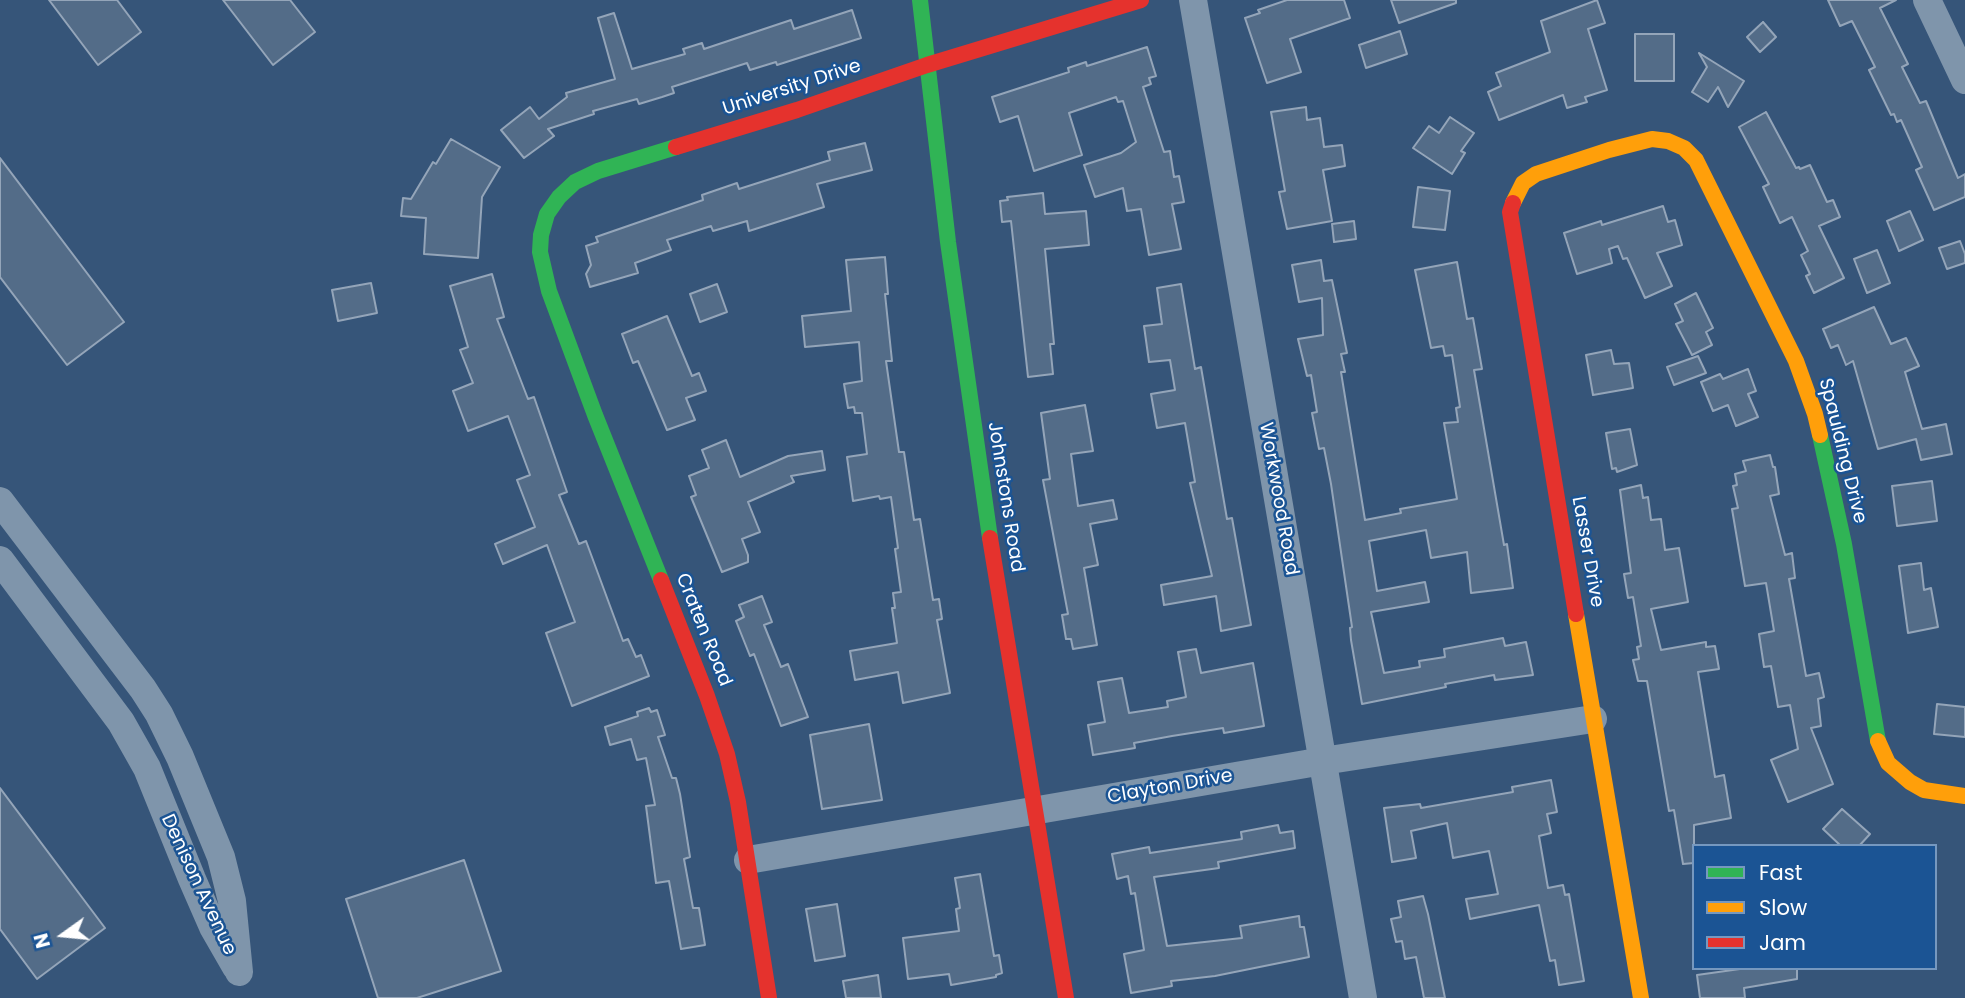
<!DOCTYPE html>
<html>
<head>
<meta charset="utf-8">
<style>
  body { margin:0 }
  #map { position:relative; width:1965px; height:998px; overflow:hidden; background:#365579; font-family:Poppins,sans-serif }
  canvas { display:block }
  .legend { position:absolute; left:1692px; top:844px; width:245px; height:126px; box-sizing:border-box; background:#1b5494; border:2px solid #7698bf; margin:0; padding:9px 12px; list-style:none; font-size:21px; color:#fff }
  .legend li { display:flex; align-items:center; gap:14px; height:35px }
  .legend b { width:35px; border:2px solid #7698bf }
  .north { position:absolute; left:28px; top:900px; width:70px; height:70px; -webkit-text-stroke:5px #1b5494; paint-order:stroke; rotate:255deg; font-size:19px; font-weight:700; line-height:28px; text-align:center; color:#fff }
  .north::after { content:''; display:block; margin:auto; width:24px; height:32px; background:#fff; clip-path:polygon(50% 0,100% 100%,50% 72%,0 100%) }
</style>
</head>
<body>
<div id="map">
<canvas width="1965" height="998"></canvas>
<ul class="legend">
<li><b style="height:9px;background:#30b455"></b>Fast</li>
<li><b style="height:9px;background:#ff9f0a"></b>Slow</li>
<li><b style="height:9px;background:#e5322d"></b>Jam</li>
</ul>
<div class="north">N</div>
</div>
<script>
const context = document.querySelector('canvas').getContext('2d');
context.lineJoin = 'round';
function paint(path, color) { context.fillStyle = color; context.fill(path, 'evenodd'); }
const toPath = rows => new Path2D(rows.map(r => 'M' + r).join(''));
function strokePath(path, color, width, dash) { context.strokeStyle = color; context.lineWidth = width; context.lineCap = dash ? 'butt' : 'round'; context.setLineDash(dash || []); context.stroke(path); }
function write(font, color, halo, rows, align = 'center') {
  context.font = font + ' Poppins,sans-serif'; context.lineWidth = 5; context.setLineDash([]); context.textBaseline = 'middle'; context.strokeStyle = halo; context.fillStyle = color; for (const [text, x, y, turn = 0] of rows) {
    context.save(); context.translate(x, y); context.rotate((+turn || 0) * Math.PI / 180); context.textAlign = isNaN(turn) ? turn : align; if (halo) context.strokeText(text, 0, 0); context.fillText(text, 0, 0); context.restore();
  }
}
const building = toPath([
  [49,0,117,0,141,32,98,65,49,0],
  [223,0,290,0,315,32,273,65,223,0],
  [1287,0,1344,0,1350,18,1290,39,1301,72,1267,83,1245,18,1260,13,1258,10,1287,0],
  [1391,0,1456,0,1456,3,1399,23,1391,0],
  [1597,0,1605,23,1588,29,1607,90,1585,97,1587,102,1567,108,1563,95,1499,120,1488,92,1501,86,1496,73,1550,52,1541,21,1597,0],
  [1828,0,1896,0,1880,8,1908,64,1902,67,1920,103,1926,101,1958,178,1965,174,1965,197,1934,210,1916,170,1922,167,1901,120,1897,122,1894,114,1891,115,1869,70,1875,67,1852,21,1840,26,1828,0],
  [852,10,861,38,777,65,776,62,750,70,747,63,672,87,674,93,662,97,639,104,637,99,593,111,594,114,548,129,554,136,524,158,501,130,530,107,539,119,567,97,566,93,615,79,598,18,614,13,632,69,685,54,683,49,702,43,704,49,791,20,794,29,852,10],
  [1763,22,1776,37,1760,52,1747,37,1763,22],
  [1400,31,1407,54,1366,68,1359,45,1400,31],
  [1635,34,1674,34,1674,81,1635,81,1635,34],
  [1147,47,1156,76,1149,78,1151,84,1143,87,1164,152,1170,151,1174,177,1179,176,1184,202,1172,204,1181,249,1149,255,1141,209,1127,211,1123,188,1095,197,1084,165,1121,153,1136,142,1123,101,1118,102,1116,97,1069,113,1082,155,1034,171,1018,116,1000,122,992,97,1069,72,1068,68,1086,62,1087,66,1147,47],
  [1699,53,1744,81,1728,107,1718,87,1708,102,1692,92,1707,67,1699,53],
  [1306,107,1307,120,1320,118,1324,147,1342,145,1345,166,1323,170,1332,221,1287,229,1279,192,1285,191,1271,112,1306,107],
  [1766,112,1796,168,1799,167,1800,169,1810,165,1827,202,1833,200,1840,217,1819,226,1844,278,1814,293,1806,276,1810,274,1801,255,1808,251,1792,217,1780,223,1763,187,1769,184,1739,127,1766,112],
  [1450,117,1474,133,1461,151,1465,153,1452,174,1413,148,1429,126,1439,133,1450,117],
  [451,139,500,167,482,197,478,258,424,254,426,218,401,216,403,198,411,199,433,162,436,164,451,139],
  [865,143,872,170,817,184,824,207,749,231,747,221,713,231,711,226,667,240,671,250,635,263,638,273,590,287,586,274,591,265,586,246,598,242,596,237,703,200,702,195,737,183,739,189,830,160,828,152,865,143],
  [0,158,124,322,67,365,0,277,0,158],
  [1418,187,1450,191,1445,230,1413,227,1418,187],
  [1043,193,1045,214,1086,211,1089,245,1045,249,1054,344,1050,344,1053,374,1028,377,1011,221,1002,222,1000,201,1008,200,1007,197,1043,193],
  [1663,206,1668,222,1675,220,1682,245,1657,253,1672,286,1645,298,1627,258,1623,259,1618,246,1609,249,1612,263,1577,274,1564,233,1601,221,1602,225,1663,206],
  [1910,211,1923,240,1899,251,1887,221,1910,211],
  [1354,221,1356,239,1334,242,1332,224,1354,221],
  [1960,241,1965,254,1965,263,1947,269,1939,248,1960,241],
  [1877,250,1890,283,1867,293,1854,259,1877,250],
  [885,257,888,294,885,294,892,361,886,361,899,452,904,452,914,520,920,519,933,600,939,599,942,619,937,620,950,693,903,703,898,672,855,680,850,651,897,643,892,608,895,608,893,593,901,592,895,549,898,548,891,497,880,499,879,496,853,501,847,457,867,454,862,413,855,413,854,407,848,408,844,384,862,381,859,342,805,347,802,316,851,311,846,260,885,257],
  [1321,260,1324,281,1332,280,1347,353,1341,354,1345,372,1341,372,1365,520,1401,513,1400,509,1457,499,1444,423,1458,422,1456,408,1460,407,1452,355,1445,356,1443,346,1431,348,1415,270,1457,262,1467,319,1473,318,1482,369,1474,370,1504,545,1507,544,1513,588,1471,593,1467,552,1431,558,1426,530,1369,541,1377,591,1425,582,1429,602,1371,612,1384,673,1420,667,1419,661,1445,657,1444,649,1503,638,1505,646,1526,642,1533,675,1495,680,1494,675,1445,684,1446,687,1362,704,1351,640,1350,628,1352,627,1331,484,1324,448,1319,449,1312,413,1317,412,1311,375,1307,376,1298,339,1323,335,1322,298,1299,302,1292,265,1321,260],
  [492,274,504,317,497,319,528,399,534,397,567,492,559,495,579,544,586,541,623,641,628,639,636,657,641,655,649,676,572,706,546,633,575,622,547,545,503,564,495,544,535,527,517,480,530,475,508,416,468,431,453,391,473,383,460,350,468,347,450,286,492,274],
  [371,283,377,313,338,321,332,290,371,283],
  [717,284,727,312,700,322,690,294,717,284],
  [1181,284,1195,369,1201,367,1227,519,1232,518,1251,625,1221,631,1216,596,1164,605,1161,585,1212,576,1190,483,1195,482,1185,423,1157,428,1151,394,1175,390,1170,360,1149,362,1144,326,1162,324,1157,288,1181,284],
  [1696,293,1713,328,1706,332,1712,345,1692,355,1676,324,1683,321,1675,304,1696,293],
  [1874,307,1891,344,1906,338,1919,366,1905,372,1922,429,1946,424,1952,454,1921,460,1916,439,1878,449,1853,361,1846,365,1838,345,1831,348,1823,329,1874,307],
  [667,316,692,376,699,373,706,391,686,398,695,420,667,430,638,361,633,363,622,334,667,316],
  [1611,350,1614,364,1629,363,1633,388,1593,395,1586,355,1611,350],
  [1698,356,1706,373,1674,385,1667,367,1698,356],
  [1748,369,1756,391,1748,394,1758,417,1736,426,1728,405,1713,411,1701,382,1720,374,1723,379,1748,369],
  [1085,405,1093,451,1071,454,1078,506,1113,500,1117,519,1090,524,1098,565,1084,568,1097,645,1073,649,1071,639,1066,639,1062,615,1068,614,1043,480,1050,479,1041,413,1085,405],
  [1630,429,1637,465,1617,472,1616,468,1612,469,1606,433,1630,429],
  [726,440,740,477,788,456,822,451,825,470,791,476,794,482,748,502,760,532,742,539,748,555,748,562,722,572,691,497,696,495,689,476,709,468,702,450,726,440],
  [1770,455,1773,467,1775,467,1779,494,1770,496,1785,555,1792,553,1795,578,1789,579,1806,676,1819,673,1824,697,1818,699,1821,726,1811,728,1833,784,1788,802,1771,760,1798,749,1790,705,1778,707,1771,666,1764,667,1759,634,1774,631,1766,583,1745,586,1732,509,1738,508,1733,486,1737,485,1735,474,1746,471,1743,461,1770,455],
  [1932,481,1937,521,1897,526,1892,486,1932,481],
  [1641,485,1643,498,1648,497,1651,520,1661,519,1665,550,1679,548,1688,602,1651,609,1661,650,1706,642,1706,647,1715,646,1719,669,1698,672,1715,777,1724,775,1731,818,1694,825,1694,863,1683,864,1674,810,1669,811,1647,681,1638,681,1633,660,1639,659,1637,647,1641,646,1633,597,1628,598,1624,574,1631,573,1620,490,1641,485],
  [1921,563,1924,590,1931,588,1938,627,1908,633,1899,566,1921,563],
  [762,596,772,622,764,625,781,667,788,664,808,717,781,726,754,654,750,656,736,621,744,617,739,605,762,596],
  [1196,649,1201,673,1253,663,1264,726,1224,733,1223,728,1172,736,1134,743,1135,748,1093,755,1088,725,1105,722,1098,682,1122,678,1129,713,1168,707,1167,701,1186,697,1178,652,1196,649],
  [1937,704,1965,707,1965,737,1934,734,1937,704],
  [649,708,651,712,657,710,665,735,658,737,672,778,676,778,680,794,690,857,684,859,693,908,699,908,705,945,681,949,669,881,656,883,646,806,655,805,646,758,637,760,631,739,610,745,605,727,638,716,637,712,649,708],
  [869,724,882,800,822,809,810,735,869,724],
  [1551,780,1557,812,1547,814,1551,833,1539,836,1548,888,1563,885,1565,895,1569,894,1584,981,1559,985,1555,960,1550,961,1539,905,1470,919,1466,899,1498,894,1489,851,1453,858,1447,823,1411,831,1416,858,1392,862,1384,808,1420,804,1421,808,1513,792,1512,787,1551,780],
  [0,788,105,928,37,979,0,929,0,788],
  [1842,809,1870,834,1859,846,1841,846,1823,829,1842,809],
  [1278,825,1280,833,1293,831,1295,848,1218,862,1219,868,1154,877,1167,946,1242,938,1240,926,1299,916,1300,927,1304,927,1309,957,1215,976,1171,981,1172,986,1131,993,1124,954,1144,950,1135,893,1131,894,1128,876,1117,879,1112,854,1149,847,1150,853,1242,839,1241,832,1278,825],
  [464,860,501,971,417,998,378,998,346,899,464,860],
  [980,874,994,956,999,955,1002,973,996,975,996,977,951,985,949,974,908,979,903,938,959,931,956,909,960,908,955,878,980,874],
  [1423,896,1428,914,1445,998,1424,998,1416,957,1405,959,1402,941,1396,942,1391,919,1401,917,1398,901,1423,896],
  [837,904,845,956,815,961,806,909,837,904],
  [1747,968,1797,968,1797,979,1744,988,1745,998,1700,998,1697,975,1747,968],
  [878,975,881,998,846,998,843,981,878,975]
]);
const street = toPath([
  [1193,0,1363,998],
  [1927,0,1965,80],
  [0,501,143,689,159,714,180,757,221,857,232,901,239,972],
  [0,560,121,722,147,768,192,879,213,927,236,967],
  [748,860,1323,761,1593,719]
]);
const fast = toPath([
  [920,0,948,242,990,538],
  [1820,435,1844,544,1878,741],
  [661,580,595,415,549,291,540,252,541,235,547,214,559,197,575,182,598,171,676,147]
]);
const slow = toPath([
  [1513,203,1523,183,1536,174,1609,150,1652,139,1668,141,1684,148,1696,160,1796,361,1815,414,1820,435],
  [1576,614,1641,998],
  [1878,741,1888,763,1910,782,1924,790,1965,796]
]);
const jam = toPath([
  [676,147,797,110,927,65,1141,0],
  [1513,203,1510,212,1576,614],
  [990,538,1066,998],
  [661,580,707,696,727,754,738,802,769,998]
]);
const streetNames = [
  ["University Drive",792,88,-18],
  ["Spaulding Drive",1842,451,76],
  ["Johnstons Road",1005,497,81],
  ["Workwood Road",1278,499,80],
  ["Lasser Drive",1587,552,80],
  ["Craten Road",703,630,68],
  ["Clayton Drive",1170,787,-10],
  ["Denison Avenue",198,885,65]
];
paint(building, '#536c88');
strokePath(building, '#94a5b9', 2);
strokePath(street, '#7f95ab', 28);
strokePath(fast, '#30b455', 16);
strokePath(slow, '#ff9f0a', 16);
strokePath(jam, '#e5322d', 16);
write('19px', '#fff', '#1b5494', streetNames);
</script>
</body>
</html>
